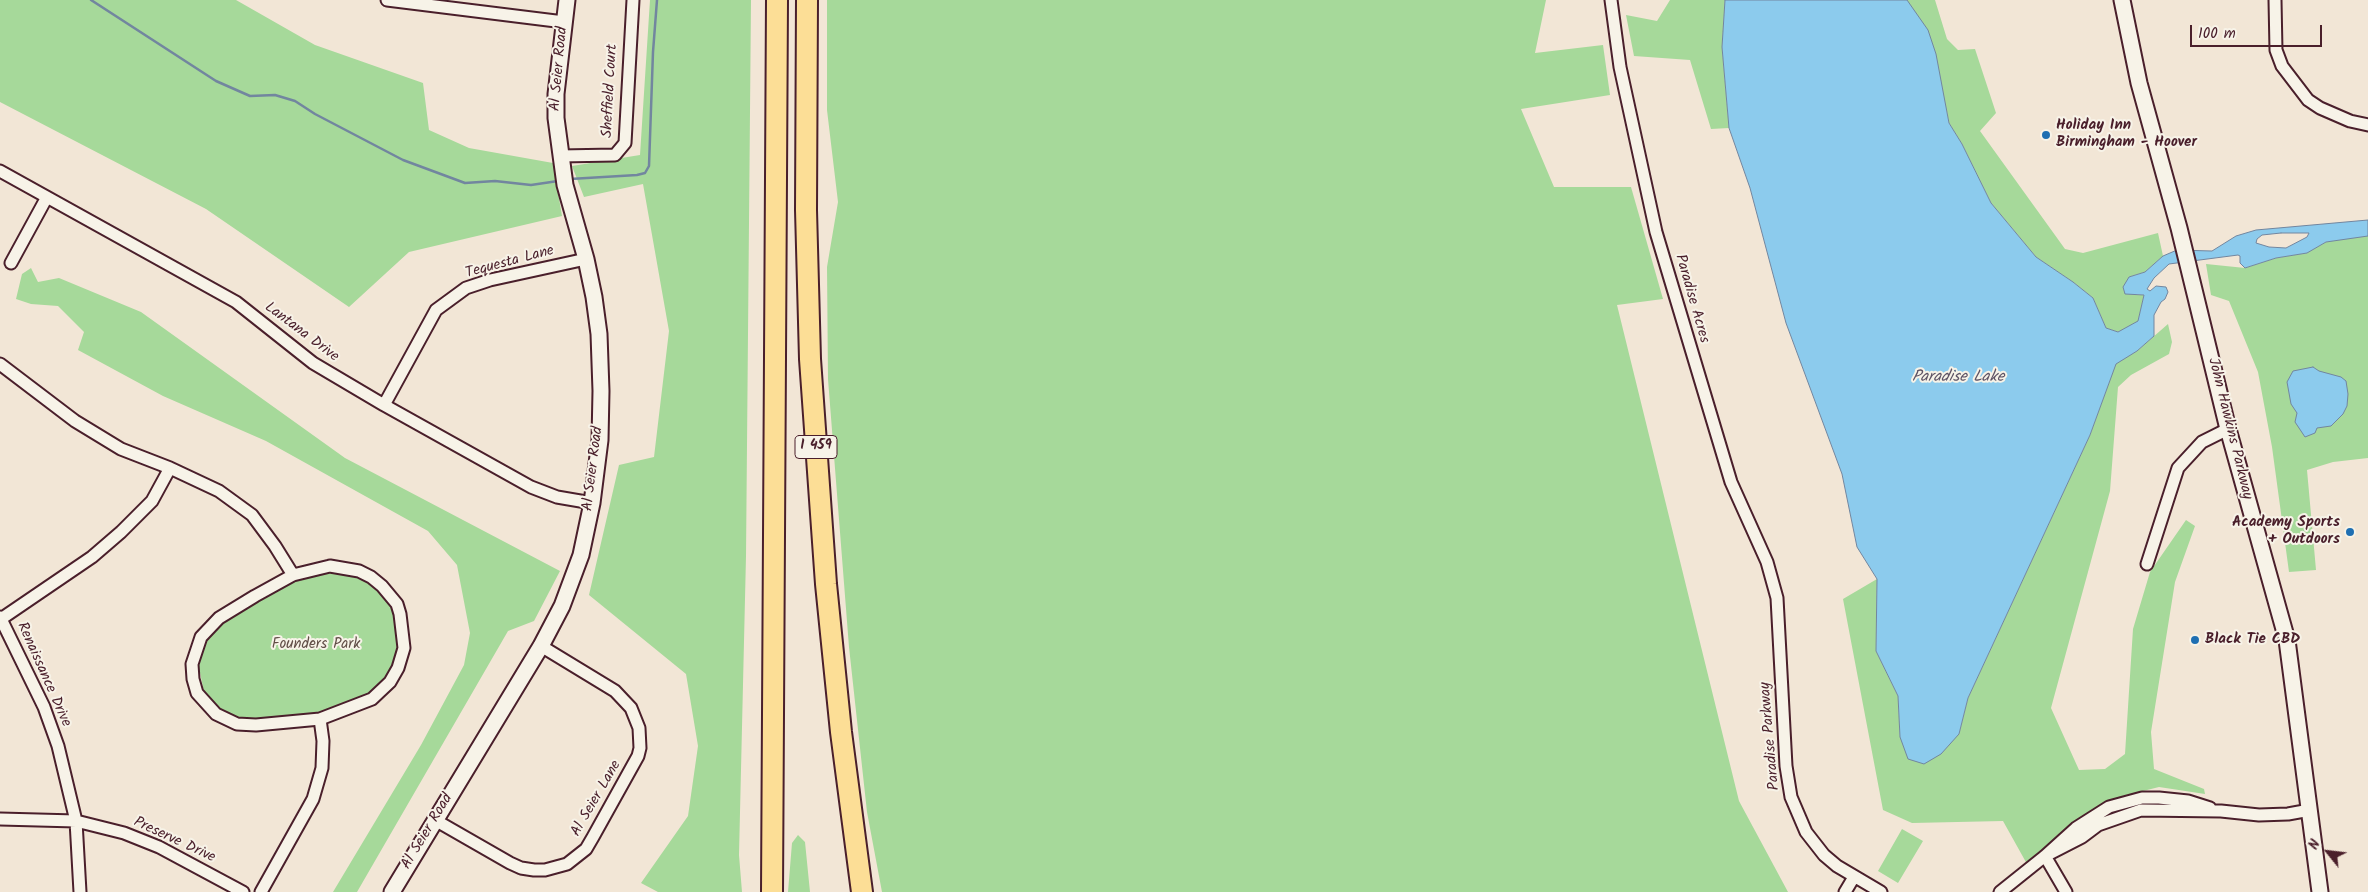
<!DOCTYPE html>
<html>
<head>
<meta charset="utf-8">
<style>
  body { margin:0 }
  #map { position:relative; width:2368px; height:892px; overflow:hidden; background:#f2e6d6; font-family:Kalam,sans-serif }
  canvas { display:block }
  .north { position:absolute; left:2303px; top:827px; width:50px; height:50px; -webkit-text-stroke:4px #f7f3e8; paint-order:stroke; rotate:299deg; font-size:14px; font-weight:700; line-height:20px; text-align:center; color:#4a1f2b }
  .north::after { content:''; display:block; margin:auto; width:18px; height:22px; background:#4a1f2b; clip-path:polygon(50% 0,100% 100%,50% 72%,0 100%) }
  .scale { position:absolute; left:2190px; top:25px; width:132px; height:22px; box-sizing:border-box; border:2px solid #4a1f2b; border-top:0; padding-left:6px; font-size:15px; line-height:18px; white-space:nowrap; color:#4a1f2b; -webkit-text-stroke:4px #f7f3e8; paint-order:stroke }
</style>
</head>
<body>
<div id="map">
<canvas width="2368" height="892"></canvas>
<div class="north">N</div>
<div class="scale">100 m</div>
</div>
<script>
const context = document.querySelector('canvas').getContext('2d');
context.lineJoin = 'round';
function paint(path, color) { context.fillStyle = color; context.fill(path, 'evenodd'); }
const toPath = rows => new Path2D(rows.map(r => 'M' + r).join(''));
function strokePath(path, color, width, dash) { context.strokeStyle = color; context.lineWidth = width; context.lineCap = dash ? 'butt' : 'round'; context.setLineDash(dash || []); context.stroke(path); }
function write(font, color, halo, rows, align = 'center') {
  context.font = font + ' Kalam,sans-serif'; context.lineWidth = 4; context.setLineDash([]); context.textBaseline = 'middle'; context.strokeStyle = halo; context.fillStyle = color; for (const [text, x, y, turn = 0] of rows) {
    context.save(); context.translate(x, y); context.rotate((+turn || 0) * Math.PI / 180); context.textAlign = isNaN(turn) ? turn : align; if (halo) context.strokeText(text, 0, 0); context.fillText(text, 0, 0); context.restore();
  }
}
const green = toPath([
  [0,0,236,0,315,45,423,83,429,130,469,148,553,163,562,216,409,252,349,307,206,209,0,102],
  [650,0,751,0,746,556,739,855,742,892,658,892,641,883,688,816,698,746,686,674,589,595,619,465,654,457,669,331,643,184,584,197,572,166,640,155],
  [827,0,1546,0,1535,53,1603,45,1610,95,1521,109,1554,187,1631,187,1663,299,1617,305,1739,801,1788,892,882,892,867,812,849,647,828,379,827,267,838,202,827,110],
  [1670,0,1725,0,1722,47,1729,128,1711,129,1690,60,1634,56,1626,15,1657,21],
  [1907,0,1935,0,1947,39,1958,50,1975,49,1996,113,1980,131,2065,249,2083,253,2158,233,2163,256,2145,272,2129,277,2137,295,2144,295,2138,322,2118,332,2106,328,2093,298,2073,282,2036,257,1991,203,1962,144,1949,123,1947,112],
  [2358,236,2368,236,2368,458,2333,462,2307,470,2316,570,2289,572,2272,447,2258,372,2229,301,2211,295,2206,264,2245,268,2276,258,2306,253,2326,242],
  [31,268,38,282,59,278,141,312,345,458,560,571,534,621,508,631,357,892,333,892,421,745,464,665,470,633,457,565,428,531,266,441,163,396,78,350,84,332,58,306,31,304,16,299,22,274],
  [2168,324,2172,342,2169,354,2131,375,2118,387,2110,491,2051,708,2079,770,2105,769,2125,754,2133,629,2150,572,2186,520,2195,526,2175,582,2151,732,2154,769,2204,789,2205,794,2159,787,2123,796,2082,817,2027,864,2003,821,1912,823,1883,810,1843,599,1877,579,1876,651,1898,696,1900,737,1959,734,1968,698,2090,435,2116,363,2137,351],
  [344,571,367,580,387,597,400,627,400,652,391,681,372,698,319,720,242,723,219,713,204,692,198,663,203,644,220,624,293,575],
  [1902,829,1923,841,1898,883,1878,871],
  [798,835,805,842,810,892,788,892,792,843]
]);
const water = toPath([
  [1725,0,1907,0,1928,30,1936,54,1949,123,1962,144,1991,203,2036,257,2073,282,2093,298,2106,328,2118,332,2138,321,2144,295,2125,294,2123,287,2129,277,2145,272,2163,256,2177,250,2212,251,2236,236,2256,230,2368,220,2368,236,2326,242,2307,253,2276,258,2245,268,2240,263,2240,256,2238,255,2169,264,2154,278,2147,289,2150,291,2156,286,2166,287,2168,292,2165,299,2161,302,2154,315,2154,336,2137,351,2116,364,2090,435,1968,698,1959,734,1941,754,1924,764,1908,759,1900,737,1898,696,1876,651,1877,579,1857,547,1842,474,1786,323,1750,188,1729,128,1722,47,1725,0],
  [2281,233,2309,233,2307,237,2286,248,2269,247,2256,243,2257,239,2262,235,2281,233],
  [2313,367,2319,371,2341,377,2346,381,2348,394,2347,406,2343,414,2331,426,2317,428,2315,433,2305,437,2295,422,2297,413,2291,404,2287,382,2293,371,2313,367]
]);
const stream = toPath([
  [91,0,216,81,250,96,275,95,295,101,315,114,403,160,465,183,495,181,531,185,558,181],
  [570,179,637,175,645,173,649,166,653,52,657,0]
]);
const street = toPath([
  [387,0,564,22],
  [1611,0,1620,67,1656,232,1731,482,1767,562,1777,598,1786,766,1791,797,1806,832,1824,855,1837,866,1881,892],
  [2275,0,2276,50,2282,66,2308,100,2320,108,2350,121,2368,125],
  [560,156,615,155,625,143,633,0],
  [0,171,236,302,313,363,384,405,531,487,557,497,592,503],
  [11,263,47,197],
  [0,364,75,421,121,449,170,468,219,491,252,515,275,546,293,575],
  [384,405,436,310,466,288,490,280,586,259],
  [2147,564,2178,468,2202,442,2228,429],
  [330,566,359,571,371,577,382,586,397,604,400,614,404,648,398,668,390,682,372,699,320,719,256,725,237,724,216,714,197,693,193,679,192,664,201,637,219,618,255,596,293,575,330,566],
  [0,617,44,707,58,746,76,821,80,892],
  [1,619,92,557,121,532,152,501,170,468],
  [0,819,76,821,124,833,159,847,243,892],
  [435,820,510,863,521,868,534,870,545,870,567,864,586,849,593,837,638,756,640,748,639,728,631,708,615,691,541,646],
  [2045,856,2082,837,2098,825,2141,810,2221,811,2259,815,2288,814,2310,810],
  [2045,856,2066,892],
  [261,892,313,799,322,768,323,741,320,719],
  [1845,892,1854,877],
  [2000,892,2045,856,2076,828,2109,807,2142,798,2159,798,2188,801,2210,808]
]);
const secondary = toPath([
  [2122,0,2139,83,2179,228,2228,429,2287,640,2320,892],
  [392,892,541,646,562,606,581,555,592,503,600,440,601,391,599,334,594,297,586,259,565,185,556,118,556,94,567,0]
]);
const highway = toPath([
  [807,0,806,210,810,359,826,584,841,732,862,892],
  [772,892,777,0]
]);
const markers = [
  [2046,135,5,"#1f6fb2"],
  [2350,532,5,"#1f6fb2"],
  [2195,640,5,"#1f6fb2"]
];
const shields = [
  [816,447,42]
];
const shieldNames = [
  ["I 459",816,447]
];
const streetNames = [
  ["Al Seier Road",560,69,-85],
  ["Sheffield Court",611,91,-87],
  ["Tequesta Lane",510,263,-15],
  ["Paradise Acres",1691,299,74],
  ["Lantana Drive",301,333,37],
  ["John Hawkins Parkway",2229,429,76],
  ["Al Seier Road",594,469,-83],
  ["Renaissance Drive",43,675,66],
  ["Paradise Parkway",1771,736,-95],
  ["Al Seier Lane",597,799,-60],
  ["Al Seier Road",428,832,-59],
  ["Preserve Drive",174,841,25]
];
const poiNames = [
  ["Holiday Inn",2056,126],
  ["Birmingham - Hoover",2056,143],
  ["Academy Sports",2340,523,"right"],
  ["+ Outdoors",2340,540,"right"],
  ["Black Tie CBD",2205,640]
];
const parkNames = [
  ["Founders Park",316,645]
];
const waterNames = [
  ["Paradise Lake",1958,378]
];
paint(green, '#a6d99a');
paint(water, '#8ccbed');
strokePath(water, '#72869f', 1);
strokePath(stream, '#72869f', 2.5);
strokePath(street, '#4a1f2b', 15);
strokePath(secondary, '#4a1f2b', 19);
strokePath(highway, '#4a1f2b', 24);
strokePath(street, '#f7f3e8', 11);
strokePath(secondary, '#f7f3e8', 15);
strokePath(highway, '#fcde96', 20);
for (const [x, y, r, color] of markers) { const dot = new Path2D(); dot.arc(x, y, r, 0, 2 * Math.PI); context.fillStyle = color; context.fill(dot); strokePath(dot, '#f7f3e8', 2); }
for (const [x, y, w] of shields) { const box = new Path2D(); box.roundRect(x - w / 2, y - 11.5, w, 23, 4); context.fillStyle = '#f7f3e8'; context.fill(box); strokePath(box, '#4a1f2b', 1); }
write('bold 14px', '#4a1f2b', null, shieldNames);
write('15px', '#4a1f2b', '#f7f3e8', streetNames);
write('bold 15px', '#4a1f2b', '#f7f3e8', poiNames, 'left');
write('15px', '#614e47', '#f7f3e8', parkNames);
write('italic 16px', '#5e5365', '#f7f3e8', waterNames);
</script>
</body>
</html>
